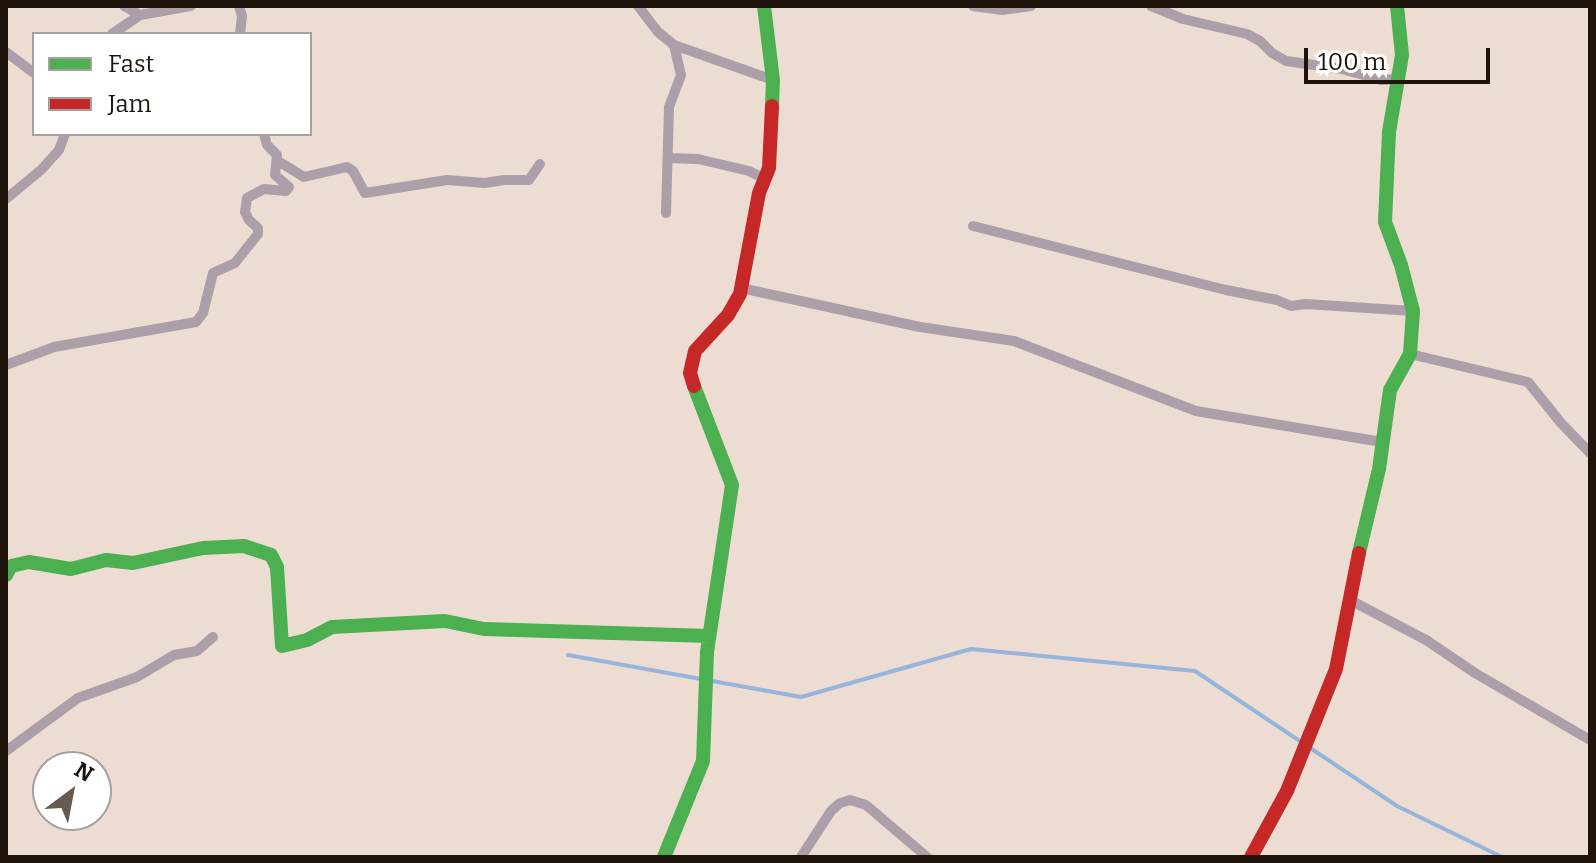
<!DOCTYPE html>
<html>
<head>
<meta charset="utf-8">
<style>
  body { margin:0 }
  #map { position:relative; width:1596px; height:863px; overflow:hidden; background:#eddcd1; font-family:Bitter,serif }
  canvas { display:block }
  .frame { position:absolute; inset:0; border:8px solid #1e140c; pointer-events:none }
  .legend { position:absolute; left:32px; top:32px; width:280px; height:104px; box-sizing:border-box; background:#fff; border:2px solid #a5a19e; margin:0; padding:10px 14px; list-style:none; font-size:24px; color:#1e140c }
  .legend li { display:flex; align-items:center; gap:16px; height:40px }
  .legend b { width:40px; border:2px solid #a5a19e }
  .north { position:absolute; left:32px; top:751px; width:80px; height:80px; box-sizing:border-box; background:#fff; border:2px solid #a5a19e; border-radius:50%; rotate:32deg; font-size:22px; font-weight:700; line-height:32px; text-align:center; color:#1e140c }
  .north::after { content:''; display:block; margin:auto; width:28px; height:36px; background:#665a51; clip-path:polygon(50% 0,100% 100%,50% 72%,0 100%) }
  .scale { position:absolute; left:1304px; top:48px; width:186px; height:36px; box-sizing:border-box; border:4px solid #1e140c; border-top:0; padding-left:10px; font-size:24px; line-height:28px; white-space:nowrap; color:#1e140c; -webkit-text-stroke:6px #fff; paint-order:stroke }
</style>
</head>
<body>
<div id="map">
<canvas width="1596" height="863"></canvas>
<div class="frame"></div>
<ul class="legend">
<li><b style="height:10px;background:#4caf50"></b>Fast</li>
<li><b style="height:10px;background:#c62828"></b>Jam</li>
</ul>
<div class="north">N</div>
<div class="scale">100 m</div>
</div>
<script>
const context = document.querySelector('canvas').getContext('2d');
context.lineJoin = 'round';
const toPath = rows => new Path2D(rows.map(r => 'M' + r).join(''));
function strokePath(path, color, width, dash) { context.strokeStyle = color; context.lineWidth = width; context.lineCap = dash ? 'butt' : 'round'; context.setLineDash(dash || []); context.stroke(path); }
const stream = toPath([
  [568,655,801,697,971,649,1195,671,1397,806,1502,857]
]);
const street = toPath([
  [124,6,140,15],
  [239,6,242,16,240,34],
  [638,6,658,32,674,45,773,80],
  [973,6,1002,10,1031,6],
  [1151,6,1183,19,1247,34,1260,41,1272,53,1286,61,1342,69,1381,80,1399,79],
  [112,34,140,15,191,6],
  [6,52,34,73],
  [668,158,698,159,749,171,765,179],
  [278,161,304,177,347,167,353,171,365,193,447,180,485,183,504,180,529,180,540,164],
  [6,199,42,169,59,150,65,134],
  [666,213,669,107,681,75,674,45],
  [973,226,1226,290,1277,300,1291,306,1306,304,1413,311],
  [741,288,920,327,1014,341,1196,411,1382,442],
  [1410,354,1528,382,1561,423,1590,453],
  [6,365,54,347,196,322,203,313,213,273,235,263,258,234,258,228,249,220,245,212,247,198,264,189,286,191,289,187,275,175,277,155,267,145,264,134],
  [1350,600,1426,640,1475,673,1590,740],
  [6,751,78,698,137,677,174,655,197,651,213,637],
  [801,857,831,811,840,803,850,800,866,805,927,857]
]);
const fast = toPath([
  [764,6,773,80,772,106],
  [1359,553,1379,469,1390,390,1410,354,1413,311,1401,265,1385,222,1389,132,1402,55,1397,6],
  [6,575,11,566,29,562,71,569,106,560,133,563,203,548,244,546,271,555,277,567,282,646,307,640,332,627,445,621,484,629,709,636],
  [664,857,703,761,707,652,732,485,694,386]
]);
const jam = toPath([
  [694,386,690,373,695,351,728,315,740,294,759,193,769,168,772,106],
  [1251,857,1287,791,1336,669,1359,553]
]);
strokePath(stream, '#96b4dc', 4);
strokePath(street, '#ac9faa', 10);
strokePath(fast, '#4caf50', 14);
strokePath(jam, '#c62828', 14);
</script>
</body>
</html>
